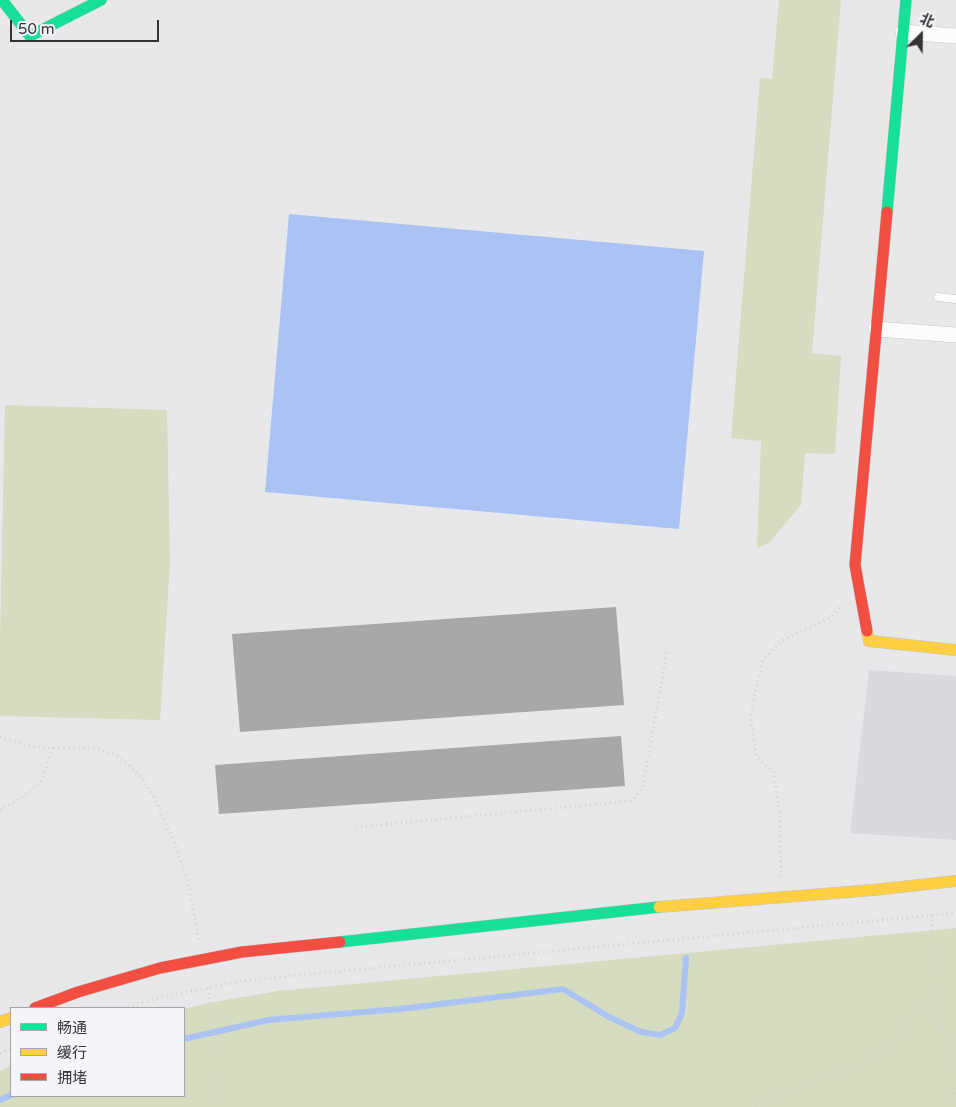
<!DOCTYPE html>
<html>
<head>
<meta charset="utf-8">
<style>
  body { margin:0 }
  #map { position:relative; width:956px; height:1107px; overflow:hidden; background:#e8e8ea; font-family:"Varela Round","Noto Sans SC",sans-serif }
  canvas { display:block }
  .legend { position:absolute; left:10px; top:1007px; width:175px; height:90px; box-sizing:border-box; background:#f5f4f9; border:1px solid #a7a7ab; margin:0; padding:6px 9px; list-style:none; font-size:15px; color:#333335 }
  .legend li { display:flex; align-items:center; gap:10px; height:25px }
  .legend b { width:25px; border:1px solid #a7a7ab }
  .north { position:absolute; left:896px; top:10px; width:50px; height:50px; -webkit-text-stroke:4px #f5f4f9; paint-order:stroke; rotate:23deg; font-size:14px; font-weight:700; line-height:20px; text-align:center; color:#333335 }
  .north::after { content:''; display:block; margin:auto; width:18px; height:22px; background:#333335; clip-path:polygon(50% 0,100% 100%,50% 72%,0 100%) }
  .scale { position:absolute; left:10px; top:20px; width:149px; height:22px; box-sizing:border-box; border:2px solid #333335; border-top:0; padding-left:6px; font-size:15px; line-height:18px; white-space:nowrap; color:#333335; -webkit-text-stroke:4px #f5f4f9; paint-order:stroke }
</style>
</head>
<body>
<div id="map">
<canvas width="956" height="1107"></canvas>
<ul class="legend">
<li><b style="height:6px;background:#16e098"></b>畅通</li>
<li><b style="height:6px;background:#ffcf43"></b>缓行</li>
<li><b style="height:6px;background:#f24e42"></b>拥堵</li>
</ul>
<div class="north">北</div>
<div class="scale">50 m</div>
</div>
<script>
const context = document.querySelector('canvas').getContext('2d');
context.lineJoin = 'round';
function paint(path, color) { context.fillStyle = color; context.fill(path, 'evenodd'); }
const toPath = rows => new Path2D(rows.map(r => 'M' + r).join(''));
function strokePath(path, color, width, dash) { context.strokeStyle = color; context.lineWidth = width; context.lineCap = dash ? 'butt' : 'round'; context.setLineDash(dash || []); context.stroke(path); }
const built = toPath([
  [869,670,956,676,956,840,850,833]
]);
const green = toPath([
  [779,0,841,0,812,353,841,356,835,454,805,453,801,505,769,543,757,548,761,441,731,438,760,78,772,79],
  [5,405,167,410,170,563,160,720,0,716,0,641],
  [956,928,956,1107,0,1107,0,1071,11,1065,11,1096,184,1096,184,1009,208,1003,278,991]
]);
const water = toPath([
  [289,214,704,251,679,529,265,492]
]);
const stream = toPath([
  [184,1039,268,1020,400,1009,563,989,609,1017,641,1032,660,1035,675,1028,682,1013,686,958],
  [0,1100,11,1095]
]);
const building = toPath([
  [616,607,624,705,240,732,232,634],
  [621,736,625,786,219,814,215,765]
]);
const path = toPath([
  [0,737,33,747,94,748,114,754,129,765,143,779,153,795,175,844,188,882,199,940],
  [0,810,26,795,42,780,53,747],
  [356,827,630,801,636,797,643,786,667,651],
  [781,877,780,815,773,771,756,756,751,717,754,697,763,661,780,641,830,618,841,605],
  [208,988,221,1107],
  [936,990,956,1099],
  [123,1008,167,996,247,980,956,913],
  [0,1053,11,1048],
  [755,1107,772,1098,850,1069,875,1056,893,1040,923,1007,936,990,931,915]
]);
const lane = toPath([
  [938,297,956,299]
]);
const street = toPath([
  [903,32,956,36],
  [876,329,956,335]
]);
const fast = toPath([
  [2,0,30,36,101,0],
  [887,212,906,0],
  [340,942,659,907]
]);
const slow = toPath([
  [867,631,869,641,956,650],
  [659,907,873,890,956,881],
  [0,1022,11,1018]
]);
const jam = toPath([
  [867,631,855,565,887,212],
  [35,1008,78,992,160,968,242,952,340,942]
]);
paint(built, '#d9d9e0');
paint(green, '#d5dcbf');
paint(water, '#aac3f4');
strokePath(stream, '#aac3f4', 6);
paint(building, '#a8a8a8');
strokePath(lane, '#c3c3c5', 9);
strokePath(street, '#c3c3c5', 16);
strokePath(fast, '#c3c3c5', 12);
strokePath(slow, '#c3c3c5', 12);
strokePath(jam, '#c3c3c5', 12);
strokePath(path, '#d2d2d3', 3, [1, 4]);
strokePath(lane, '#fcfcfc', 8);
strokePath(street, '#fcfcfc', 15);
strokePath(fast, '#16e098', 11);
strokePath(slow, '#ffcf43', 11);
strokePath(jam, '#f24e42', 11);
</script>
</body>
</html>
